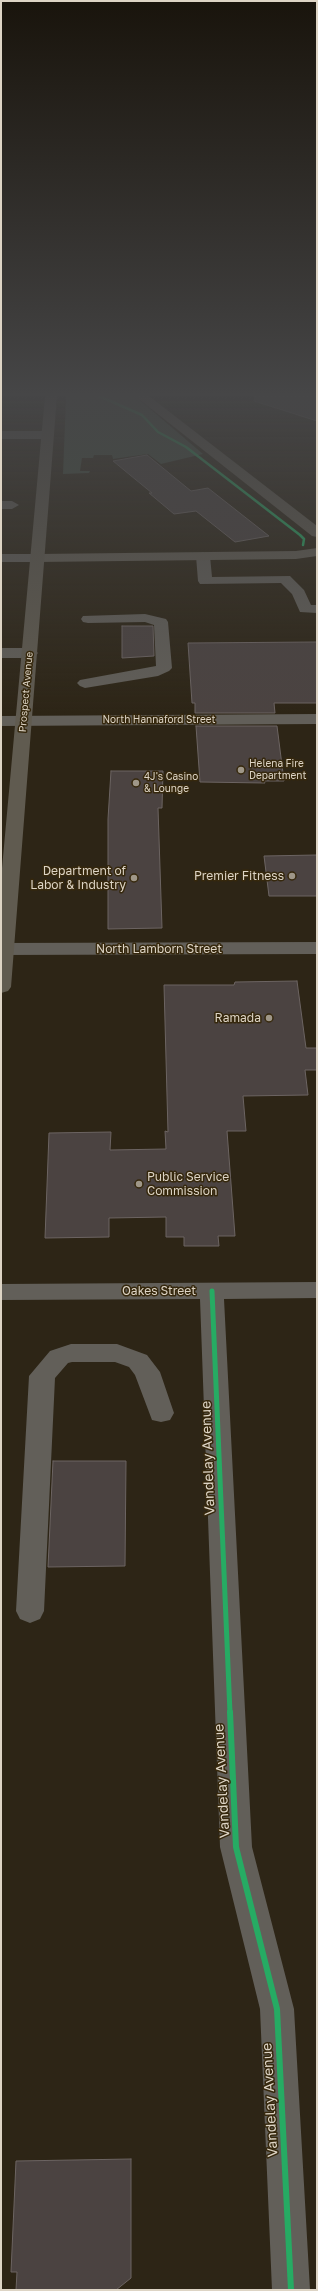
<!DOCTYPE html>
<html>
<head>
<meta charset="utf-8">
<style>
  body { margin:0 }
  #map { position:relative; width:318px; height:2291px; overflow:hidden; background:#2d2516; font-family:"Golos Text",sans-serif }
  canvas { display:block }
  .frame { position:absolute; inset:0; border:2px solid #ddd4c5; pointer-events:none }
</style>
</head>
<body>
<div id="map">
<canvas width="318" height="2291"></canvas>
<div class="frame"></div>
</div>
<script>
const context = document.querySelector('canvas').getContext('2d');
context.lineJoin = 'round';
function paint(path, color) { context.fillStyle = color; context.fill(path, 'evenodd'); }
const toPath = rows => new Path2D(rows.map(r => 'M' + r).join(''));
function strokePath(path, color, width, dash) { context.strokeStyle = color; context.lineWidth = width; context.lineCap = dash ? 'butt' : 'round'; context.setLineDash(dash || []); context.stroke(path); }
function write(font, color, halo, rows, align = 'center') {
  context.font = font + ' "Golos Text",sans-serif'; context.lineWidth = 3; context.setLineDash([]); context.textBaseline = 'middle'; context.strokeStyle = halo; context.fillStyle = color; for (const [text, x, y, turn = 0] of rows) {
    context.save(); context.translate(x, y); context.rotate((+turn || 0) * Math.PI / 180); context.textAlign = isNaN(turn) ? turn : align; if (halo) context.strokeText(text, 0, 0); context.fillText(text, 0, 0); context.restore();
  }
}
const green = toPath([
  [66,396,135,396,203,454,161,464,148,454,113,459,112,455,94,455,93,458,82,458,80,471,90,471,89,473,63,474]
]);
const building = toPath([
  [255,396,317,396,317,421,254,401,255,396],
  [147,455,191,491,208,488,269,536,235,542,196,511,174,514,149,493,152,493,113,461,147,455],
  [122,626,153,626,154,656,122,658,122,626],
  [317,642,317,703,274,703,275,713,195,713,195,703,192,703,188,643,317,642],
  [196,726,277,726,284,781,264,781,265,783,200,782,196,726],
  [111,771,163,771,162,808,158,808,162,928,108,929,108,819,111,771],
  [317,855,317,896,269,896,264,856,317,855],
  [297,981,306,1048,317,1048,317,1070,305,1070,308,1095,243,1096,246,1131,227,1131,235,1236,218,1236,219,1246,184,1246,184,1237,166,1237,166,1217,109,1218,109,1237,45,1238,49,1133,111,1132,110,1150,166,1149,165,1131,168,1132,164,985,234,985,235,982,297,981],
  [53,1461,126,1461,125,1566,48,1567,53,1461],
  [131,2159,131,2278,116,2290,16,2290,17,2272,11,2272,16,2161,131,2159]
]);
const minor = toPath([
  [1,431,48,431,54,435,48,439,1,439,1,431],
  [1,501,12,501,19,505,12,509,1,509,1,501],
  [203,552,210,556,212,577,290,576,304,590,311,605,317,605,317,613,300,612,292,594,281,583,200,584,198,581,196,556,203,552],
  [1,554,38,554,45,558,38,562,1,562,1,554],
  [145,614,166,619,168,622,172,668,169,671,158,676,85,688,80,686,77,683,80,680,156,666,154,625,145,622,88,623,83,622,81,619,83,616,145,614],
  [1,648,30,648,35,650,38,653,35,656,30,658,1,658,1,648],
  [317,714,317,724,1,726,1,716,317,714],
  [317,942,317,954,1,955,1,943,317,942],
  [317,1282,317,1298,224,1299,252,1847,294,2009,310,2290,272,2290,260,2009,220,1847,200,1299,1,1300,1,1284,317,1282],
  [71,1344,117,1344,147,1355,160,1372,174,1413,170,1420,161,1422,152,1420,135,1375,129,1367,115,1362,72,1362,68,1363,55,1378,44,1611,40,1619,30,1623,20,1619,16,1611,29,1376,50,1351,71,1344]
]);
const major = toPath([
  [317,548,317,556,296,559,38,562,31,558,38,554,296,551,317,548]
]);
const highway = toPath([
  [45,396,57,396,11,987,8,991,1,993,1,879,45,396],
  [135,396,149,396,317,526,317,537,312,536,135,396]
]);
const cyclewayFar2 = toPath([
  [99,396,142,415,158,432,186,447,300,535,304,539,303,545]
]);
const cyclewayFar1 = toPath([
  [212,1291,230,1713]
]);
const cycleway = toPath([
  [230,1712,236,1847,277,2009,291,2290]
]);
const markers = [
  [241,770,4,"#9f9788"],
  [136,783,4,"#9f9788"],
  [292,876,4,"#9f9788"],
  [134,878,4,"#9f9788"],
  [269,1018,4,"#9f9788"],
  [139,1184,4,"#9f9788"]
];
const farStreetnames = [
  ["Prospect Avenue",26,692,-85],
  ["North Hannaford Street",159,720]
];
const farPoinames = [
  ["Helena Fire",249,764],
  ["Department",249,776],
  ["4J's Casino",144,777],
  ["& Lounge",144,789]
];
const poiNames = [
  ["Department of",126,871],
  ["Labor & Industry",126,885],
  ["Premier Fitness",284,876],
  ["Ramada",261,1018],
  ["Public Service",147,1177,"left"],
  ["Commission",147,1191,"left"]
];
const streetNames = [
  ["North Lamborn Street",159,949],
  ["Oakes Street",159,1291]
];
const nearStreetnames = [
  ["Vandelay Avenue",208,1458,-92],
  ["Vandelay Avenue",222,1781,-93],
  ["Vandelay Avenue",270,2100,-93]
];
paint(green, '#435243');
paint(building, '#4b4341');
strokePath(building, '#6c6462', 1);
paint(minor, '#625f59');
paint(major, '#635e54');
paint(highway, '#605b50');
strokePath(cyclewayFar2, '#26ab63', 2.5);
strokePath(cyclewayFar1, '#26ab63', 5);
strokePath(cycleway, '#26ab63', 6);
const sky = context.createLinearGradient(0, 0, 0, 717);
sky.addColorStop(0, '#19140c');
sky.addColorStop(0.55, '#464647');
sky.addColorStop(1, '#46464700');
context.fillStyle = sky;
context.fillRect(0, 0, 318, 717);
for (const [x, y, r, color] of markers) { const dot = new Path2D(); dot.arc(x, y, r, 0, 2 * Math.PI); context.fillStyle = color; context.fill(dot); strokePath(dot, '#36280d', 1.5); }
write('10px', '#ddd4c5', '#36280d', farStreetnames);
write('10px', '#ddd4c5', '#36280d', farPoinames, 'left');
write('12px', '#ddd4c5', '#36280d', poiNames, 'right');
write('12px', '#ddd4c5', '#36280d', streetNames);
write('14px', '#ddd4c5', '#36280d', nearStreetnames);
</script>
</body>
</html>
